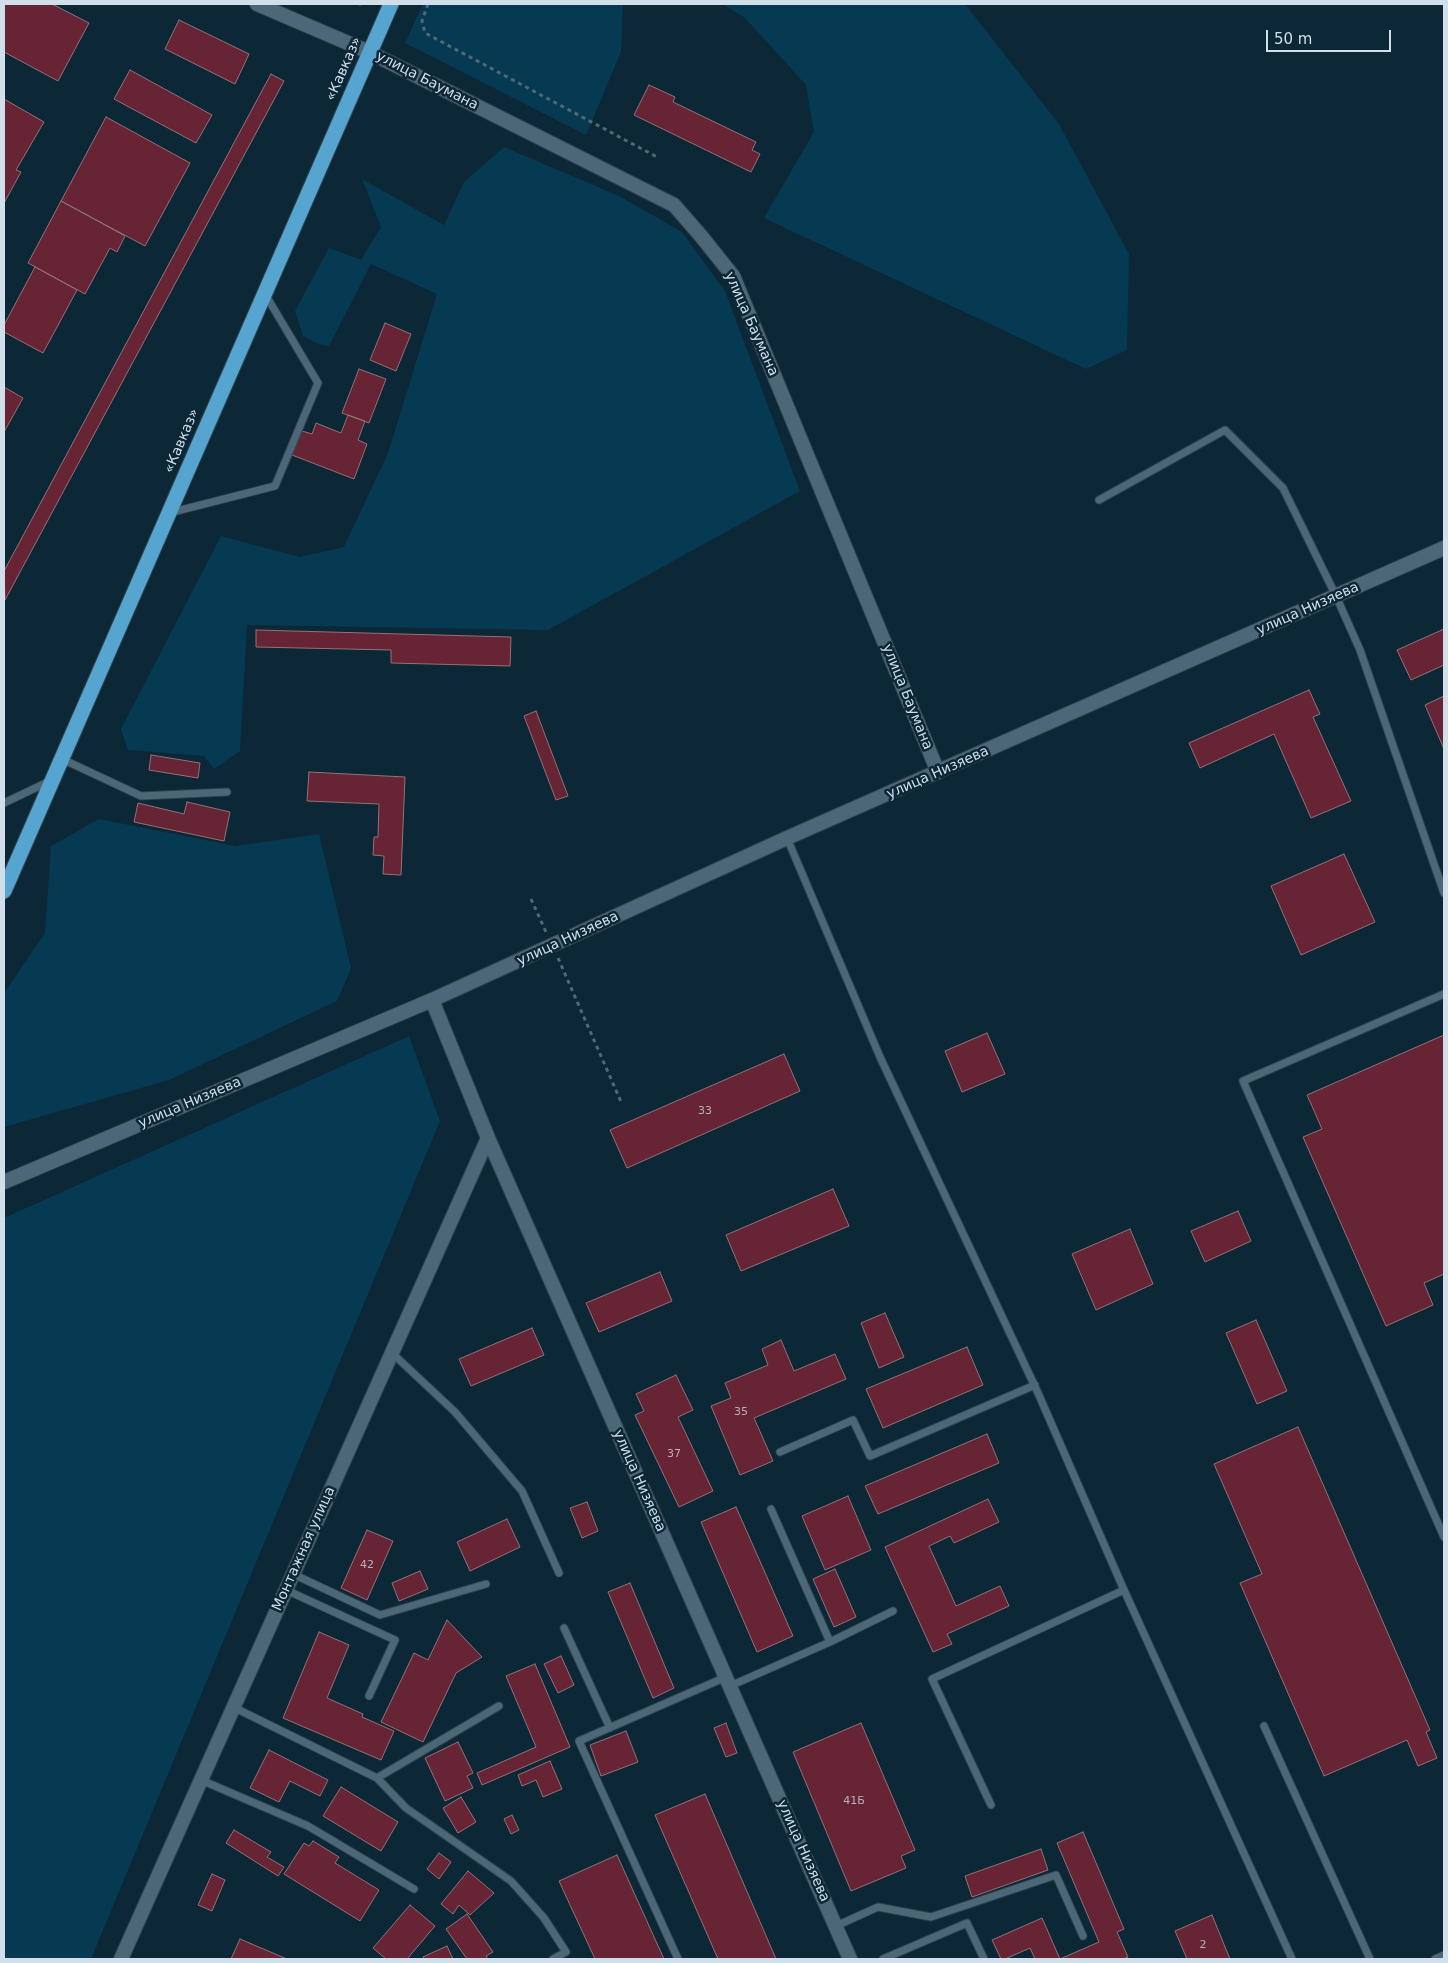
<!DOCTYPE html>
<html>
<head>
<meta charset="utf-8">
<style>
  body { margin:0 }
  #map { position:relative; width:1448px; height:1963px; overflow:hidden; background:#0c2736; font-family:"DejaVu Sans",sans-serif }
  canvas { display:block }
  .frame { position:absolute; inset:0; border:5px solid #d0dfe9; pointer-events:none }
  .scale { position:absolute; left:1266px; top:30px; width:125px; height:22px; box-sizing:border-box; border:2px solid #d0dfe9; border-top:0; padding-left:6px; font-size:15px; line-height:18px; white-space:nowrap; color:#d0dfe9; -webkit-text-stroke:4px #0c2736; paint-order:stroke }
</style>
</head>
<body>
<div id="map">
<canvas width="1448" height="1963"></canvas>
<div class="frame"></div>
<div class="scale">50 m</div>
</div>
<script>
const context = document.querySelector('canvas').getContext('2d');
context.lineJoin = 'round';
function paint(path, color) { context.fillStyle = color; context.fill(path, 'evenodd'); }
const toPath = rows => new Path2D(rows.map(r => 'M' + r).join(''));
function strokePath(path, color, width, dash) { context.strokeStyle = color; context.lineWidth = width; context.lineCap = dash ? 'butt' : 'round'; context.setLineDash(dash || []); context.stroke(path); }
function write(font, color, halo, rows, align = 'center') {
  context.font = font + ' "DejaVu Sans",sans-serif'; context.lineWidth = 5; context.setLineDash([]); context.textBaseline = 'middle'; context.strokeStyle = halo; context.fillStyle = color; for (const [text, x, y, turn = 0] of rows) {
    context.save(); context.translate(x, y); context.rotate((+turn || 0) * Math.PI / 180); context.textAlign = isNaN(turn) ? turn : align; if (halo) context.strokeText(text, 0, 0); context.fillText(text, 0, 0); context.restore();
  }
}
const green = toPath([
  [423,4,623,4,621,52,586,135,405,43],
  [722,4,965,4,1059,124,1129,254,1127,350,1086,369,764,218,814,132,806,85,745,18],
  [504,147,619,196,682,232,725,291,800,491,548,630,247,625,240,751,214,769,204,756,128,750,121,729,221,536,300,557,344,547,388,453,437,294,371,264,329,346,318,344,303,336,295,311,329,248,361,260,381,227,362,179,444,225,464,182],
  [99,819,235,846,319,834,351,968,337,1001,169,1080,4,1127,4,993,45,933,51,846],
  [409,1036,440,1121,91,1959,4,1959,4,1218]
]);
const building = toPath([
  [4,4,52,4,89,23,58,81,4,52,4,4],
  [179,20,249,54,235,84,165,49,179,20],
  [130,70,212,115,196,143,114,99,130,70],
  [271,74,284,81,5,600,4,571,271,74],
  [649,85,675,97,673,102,756,142,752,150,760,154,751,172,634,115,649,85],
  [4,99,44,122,16,170,21,172,4,203,4,99],
  [106,117,190,163,145,246,61,201,106,117],
  [61,201,125,236,117,252,110,248,85,294,28,263,61,201],
  [35,267,77,290,43,353,4,332,4,325,35,267],
  [385,323,411,334,396,371,370,360,385,323],
  [359,369,386,379,369,423,342,413,359,369],
  [4,387,23,398,4,432,4,387],
  [348,415,365,421,358,440,367,444,354,479,292,455,302,431,312,434,316,423,341,433,348,415],
  [1444,629,1444,665,1411,680,1397,650,1444,629],
  [256,630,511,637,510,666,391,663,391,650,256,647,256,630],
  [1309,690,1320,714,1313,717,1351,801,1311,818,1274,734,1200,768,1189,743,1309,690],
  [1444,696,1444,749,1425,705,1444,696],
  [536,711,568,796,556,800,524,716,536,711],
  [151,755,200,763,198,778,149,770,151,755],
  [309,772,405,777,401,875,383,874,384,856,373,855,374,837,378,837,379,804,307,801,309,772],
  [187,802,230,812,224,841,134,822,138,803,184,814,187,802],
  [1344,854,1375,922,1301,955,1271,886,1344,854],
  [987,1033,1005,1074,962,1092,945,1051,987,1033],
  [1444,1035,1444,1274,1424,1283,1433,1305,1386,1326,1303,1137,1322,1129,1307,1095,1444,1035],
  [784,1054,800,1091,627,1168,610,1130,784,1054],
  [833,1189,849,1226,741,1271,726,1235,833,1189],
  [1238,1211,1251,1241,1205,1262,1191,1231,1238,1211],
  [1130,1229,1153,1284,1096,1310,1072,1254,1130,1229],
  [660,1272,672,1301,599,1332,586,1303,660,1272],
  [885,1313,904,1357,879,1368,861,1323,885,1313],
  [1256,1320,1287,1391,1257,1404,1226,1333,1256,1320],
  [532,1328,544,1355,471,1386,459,1359,532,1328],
  [781,1340,794,1371,835,1354,846,1379,754,1418,773,1461,740,1475,711,1406,731,1398,725,1383,768,1365,762,1349,781,1340],
  [967,1347,983,1385,883,1428,866,1389,967,1347],
  [676,1375,693,1410,678,1417,713,1491,679,1507,635,1415,644,1411,636,1394,676,1375],
  [1298,1427,1430,1730,1426,1732,1437,1758,1418,1766,1407,1740,1324,1776,1240,1583,1262,1574,1214,1464,1298,1427],
  [987,1434,999,1463,878,1514,865,1486,987,1434],
  [848,1496,871,1550,825,1570,802,1516,848,1496],
  [988,1499,999,1522,954,1543,950,1536,929,1546,956,1606,1000,1586,1009,1606,947,1634,952,1644,933,1652,885,1547,988,1499],
  [587,1502,598,1531,582,1538,570,1508,587,1502],
  [736,1507,793,1636,757,1652,701,1522,736,1507],
  [507,1519,520,1547,470,1571,457,1542,507,1519],
  [367,1530,393,1541,367,1600,341,1588,367,1530],
  [835,1569,856,1617,834,1627,813,1579,835,1569],
  [420,1571,428,1589,399,1601,392,1583,420,1571],
  [630,1583,674,1688,653,1698,608,1592,630,1583],
  [447,1620,482,1657,456,1673,423,1742,381,1722,414,1653,428,1660,447,1620],
  [319,1632,349,1645,327,1698,363,1714,362,1717,394,1731,381,1760,283,1718,319,1632],
  [561,1656,574,1685,558,1693,544,1664,561,1656],
  [535,1664,570,1747,482,1785,477,1773,536,1747,506,1676,535,1664],
  [726,1723,737,1753,726,1757,714,1728,726,1723],
  [861,1723,915,1850,901,1856,906,1868,851,1891,793,1752,861,1723],
  [626,1731,638,1762,601,1776,590,1745,626,1731],
  [458,1742,473,1773,467,1776,473,1788,445,1801,425,1758,458,1742],
  [269,1750,328,1780,320,1796,290,1781,279,1802,250,1788,269,1750],
  [550,1761,562,1789,543,1797,536,1780,522,1786,518,1775,550,1761],
  [341,1787,398,1822,381,1851,323,1816,341,1787],
  [705,1794,776,1959,718,1959,655,1815,705,1794],
  [461,1797,476,1822,458,1833,443,1808,461,1797],
  [512,1815,519,1830,511,1834,504,1819,512,1815],
  [234,1830,271,1852,267,1857,284,1867,278,1876,226,1843,234,1830],
  [1083,1832,1124,1929,1117,1932,1128,1957,1123,1959,1035,1959,1030,1948,1005,1959,1001,1959,992,1940,1042,1918,1060,1959,1099,1942,1057,1843,1083,1832],
  [313,1841,339,1857,335,1863,379,1890,360,1921,284,1874,304,1843,309,1846,313,1841],
  [1041,1849,1048,1870,972,1897,965,1876,1041,1849],
  [439,1853,451,1862,439,1879,427,1869,439,1853],
  [617,1855,664,1959,595,1959,559,1881,617,1855],
  [468,1871,494,1893,470,1915,459,1905,453,1914,441,1904,468,1871],
  [212,1874,225,1880,212,1911,198,1905,212,1874],
  [410,1905,435,1926,407,1959,386,1959,373,1948,410,1905],
  [467,1914,493,1952,486,1956,488,1959,467,1959,446,1929,467,1914],
  [1212,1915,1230,1959,1187,1959,1175,1931,1212,1915],
  [240,1939,287,1959,231,1959,240,1939],
  [447,1946,453,1959,424,1959,423,1957,447,1946]
]);
const path = toPath([
  [359,4,361,4],
  [428,4,422,21,425,33,657,157],
  [531,899,546,932],
  [558,958,622,1104]
]);
const lane = toPath([
  [1099,500,1225,430,1283,488,1336,596,1360,650,1444,893],
  [169,513,275,486,318,383,265,294],
  [62,759,141,796,227,792],
  [4,803,50,781],
  [787,838,880,1057,1038,1393,1124,1590,1292,1959],
  [1444,994,1243,1081,1444,1537],
  [392,1353,455,1412,522,1491,559,1573],
  [780,1452,853,1420,870,1456,1035,1385],
  [771,1509,830,1642],
  [293,1574,380,1615,486,1584],
  [286,1590,395,1640,369,1696],
  [564,1628,610,1728],
  [730,1686,830,1642,893,1611],
  [233,1707,377,1778,499,1706],
  [1264,1726,1370,1959],
  [377,1778,406,1808,511,1881,544,1918,566,1952,553,1959],
  [201,1780,308,1826,414,1889],
  [991,1805,932,1679,1124,1590],
  [836,1926,878,1907,931,1917,1056,1875,1083,1936],
  [678,1959,579,1741,726,1677],
  [883,1959,967,1923,984,1959],
  [1435,1959,1444,1955]
]);
const street = toPath([
  [257,4,369,52,674,205,701,236,733,276,938,772],
  [432,1000,488,1138,850,1959],
  [4,1182,432,1000,787,838,1444,548],
  [121,1959,488,1138]
]);
const highway = toPath([
  [4,891,391,4]
]);
const numberNames = [
  ["33",705,1111],
  ["35",741,1412],
  ["37",674,1454],
  ["42",367,1565],
  ["41Б",854,1801],
  ["2",1203,1945]
];
const streetNames = [
  ["«Кавказ»",344,69,-66],
  ["улица Баумана",427,81,27],
  ["улица Баумана",751,324,66],
  ["«Кавказ»",182,441,-67],
  ["улица Низяева",1308,609,-24],
  ["улица Баумана",907,697,68],
  ["улица Низяева",938,773,-24],
  ["улица Низяева",568,939,-25],
  ["улица Низяева",190,1103,-23],
  ["улица Низяева",639,1481,66],
  ["Монтажная улица",304,1549,-66],
  ["улица Низяева",803,1851,66]
];
paint(green, '#063a52');
paint(building, '#662434');
strokePath(building, '#937277', 1);
strokePath(lane, '#32424e', 9);
strokePath(street, '#32424e', 16);
strokePath(highway, '#32424e', 17);
strokePath(path, '#516875', 3, [4, 4]);
strokePath(lane, '#4c6878', 7);
strokePath(street, '#4c6878', 14);
strokePath(highway, '#56a5d0', 15);
write('11px', '#b6b0bc', null, numberNames);
write('14px', '#d0dfe9', '#0c2736', streetNames);
</script>
</body>
</html>
